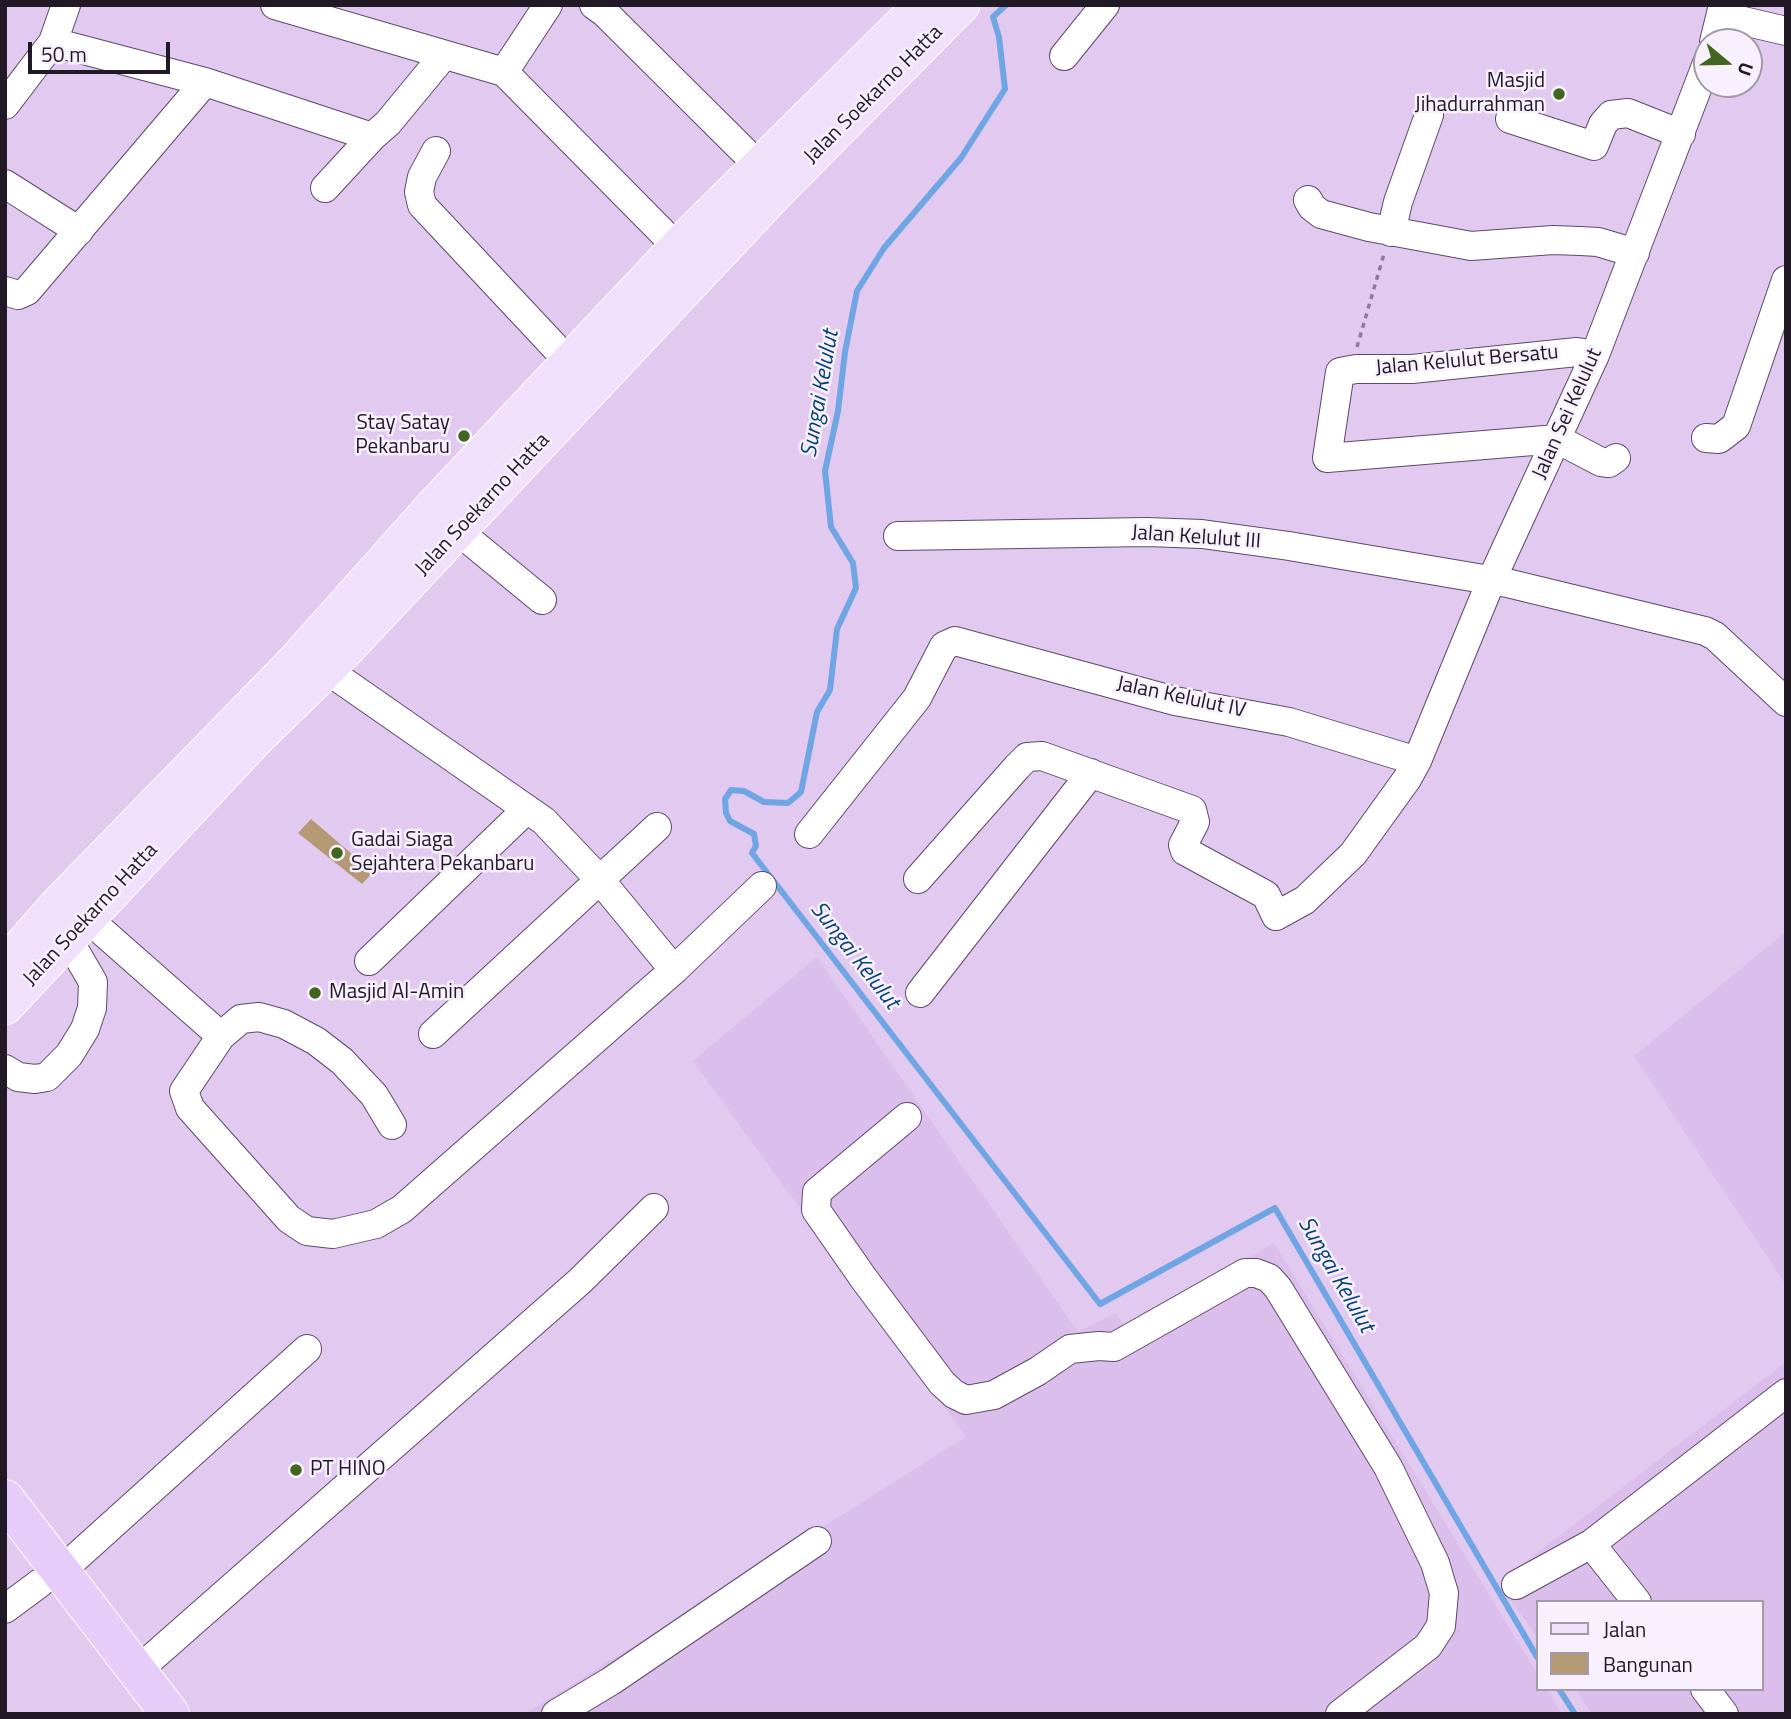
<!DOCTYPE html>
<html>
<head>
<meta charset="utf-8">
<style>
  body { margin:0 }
  #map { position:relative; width:1791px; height:1719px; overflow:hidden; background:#e1c9f0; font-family:"Titillium Web",sans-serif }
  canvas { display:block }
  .frame { position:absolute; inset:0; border:7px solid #221927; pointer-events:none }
  .legend { position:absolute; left:1536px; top:1600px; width:228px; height:91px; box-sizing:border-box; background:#f8f1fd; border:2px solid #a29ba7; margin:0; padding:9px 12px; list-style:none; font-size:21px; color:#221927 }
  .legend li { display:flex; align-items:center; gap:14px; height:35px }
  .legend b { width:35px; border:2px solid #a29ba7 }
  .north { position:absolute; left:1693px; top:28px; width:70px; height:70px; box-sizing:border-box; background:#f8f1fd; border:2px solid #a29ba7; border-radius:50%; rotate:109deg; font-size:19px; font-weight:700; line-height:28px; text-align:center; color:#221927 }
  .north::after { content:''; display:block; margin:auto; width:24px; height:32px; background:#42661f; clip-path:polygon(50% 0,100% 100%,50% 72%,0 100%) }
  .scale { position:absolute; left:28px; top:42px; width:142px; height:32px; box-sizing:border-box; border:4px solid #221927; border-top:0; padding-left:9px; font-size:21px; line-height:24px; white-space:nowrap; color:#221927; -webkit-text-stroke:5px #f8f1fd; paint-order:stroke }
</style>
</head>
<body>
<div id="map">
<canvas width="1791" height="1719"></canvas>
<div class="frame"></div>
<ul class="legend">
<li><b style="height:9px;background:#f1e0fb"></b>Jalan</li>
<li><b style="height:19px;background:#b59874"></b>Bangunan</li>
</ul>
<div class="north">U</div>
<div class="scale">50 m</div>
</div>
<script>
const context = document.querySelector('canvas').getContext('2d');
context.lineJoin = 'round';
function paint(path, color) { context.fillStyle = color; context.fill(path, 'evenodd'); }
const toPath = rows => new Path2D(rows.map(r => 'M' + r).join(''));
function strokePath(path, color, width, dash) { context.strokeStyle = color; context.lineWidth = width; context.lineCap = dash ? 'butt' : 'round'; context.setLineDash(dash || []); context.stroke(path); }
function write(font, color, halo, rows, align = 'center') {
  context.font = font + ' "Titillium Web",sans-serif'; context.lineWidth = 5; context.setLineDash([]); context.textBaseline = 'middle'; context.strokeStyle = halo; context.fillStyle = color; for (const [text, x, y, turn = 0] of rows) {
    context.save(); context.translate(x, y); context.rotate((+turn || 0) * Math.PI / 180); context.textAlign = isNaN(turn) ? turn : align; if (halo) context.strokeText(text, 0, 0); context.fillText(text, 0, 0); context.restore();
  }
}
const built = toPath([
  [1786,932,1786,1285,1634,1056],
  [817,957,1078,1332,1116,1313,1126,1331,1274,1243,1537,1673,1537,1689,1547,1689,1562,1714,525,1714,966,1437,693,1061],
  [1786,1362,1786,1714,1592,1714,1575,1689,1761,1689,1761,1602,1537,1602,1537,1637,1498,1583]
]);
const stream = toPath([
  [1006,5,993,17,999,37,1005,89,961,158,884,248,857,291,845,352,838,411,825,471,831,527,853,563,856,588,837,629,830,690,817,712,801,792,788,803,764,802,744,791,731,790,725,799,726,813,730,821,754,834,756,846,752,853,1100,1304,1275,1208,1537,1657],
  [1559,1689,1575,1714]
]);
const building = toPath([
  [311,819,373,872,362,884,298,833]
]);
const path = toPath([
  [1357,347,1384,254]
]);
const minor = toPath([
  [275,5,504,72,677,247],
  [594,5,605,13,760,167],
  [1722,16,1786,31],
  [1714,42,1723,5],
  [1064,56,1105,5],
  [504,72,548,5],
  [205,82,372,137,388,123,444,55],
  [5,105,53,42],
  [1510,119,1594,146,1603,124,1611,115,1628,113,1681,134],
  [436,151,422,177,419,192,422,205,570,363],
  [5,184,79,231],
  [325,188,372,137],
  [1308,200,1312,207,1321,214,1369,227,1471,246,1553,240,1580,241,1598,242,1635,253],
  [1391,232,1398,202,1429,115],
  [5,291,18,295,27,291,205,82,53,42,66,5],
  [1595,355,1577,352,1412,369,1356,369,1340,372,1327,458,1557,439,1601,462,1609,463,1616,458],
  [1706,438,1719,439,1736,426,1786,280],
  [458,531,542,600],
  [898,536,1147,532,1202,534,1289,546,1507,583,1705,631,1715,636,1786,702],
  [327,670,544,821,600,880,674,970],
  [809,834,917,698,944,646,955,641,1175,701,1289,722,1417,761],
  [918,879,1017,767,1027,757,1042,756,1192,810,1195,822,1183,845,1185,851,1266,895,1276,916,1305,900,1353,854,1407,779,1417,761,1491,581,1595,355,1707,63],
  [87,918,221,1036],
  [369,961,527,809],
  [920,993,1091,773],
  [433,1034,657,827],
  [5,1069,18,1077,35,1079,47,1077,69,1055,85,1029,92,1008,93,982,68,939],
  [907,1117,817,1192,816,1210,864,1279,942,1383,954,1394,966,1400,994,1395,1038,1371,1070,1349,1099,1346,1114,1347,1245,1273,1256,1273,1269,1278,1278,1288,1388,1467,1435,1563,1444,1593,1441,1626,1428,1646,1340,1714],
  [392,1125,374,1095,342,1061,316,1041,284,1024,259,1017,241,1019,221,1036,184,1091,190,1108,289,1219,307,1231,333,1234,376,1224,402,1209,674,970,762,886],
  [61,1571,307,1349],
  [1516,1585,1591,1544],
  [1637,1602,1591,1544,1786,1393],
  [5,1609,40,1583],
  [137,1671,580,1281,654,1208],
  [1705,1689,1724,1714],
  [556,1714,611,1681,817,1541]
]);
const major = toPath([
  [5,964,57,905,293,663,434,505,677,247,921,5],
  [5,1007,256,739,327,670,775,194,962,5]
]);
const highway = toPath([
  [5,1499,170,1714]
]);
const markers = [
  [1559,94,7,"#42661f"],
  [464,436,7,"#42661f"],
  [337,853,7,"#42661f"],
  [315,993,7,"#42661f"],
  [296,1470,7,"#42661f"]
];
const poiNames = [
  ["Masjid",1545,82,"right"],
  ["Jihadurrahman",1545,106,"right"],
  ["Stay Satay",450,424,"right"],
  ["Pekanbaru",450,448,"right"],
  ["Gadai Siaga",351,841],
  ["Sejahtera Pekanbaru",351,865],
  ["Masjid Al-Amin",329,993],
  ["PT HINO",310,1470]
];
const streetNames = [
  ["Jalan Soekarno Hatta",874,95,-45],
  ["Jalan Kelulut Bersatu",1467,361,-5],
  ["Jalan Sei Kelulut",1568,414,-66],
  ["Jalan Soekarno Hatta",483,505,-47],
  ["Jalan Kelulut III",1196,538,4],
  ["Jalan Kelulut IV",1181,698,12],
  ["Jalan Soekarno Hatta",91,915,-47]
];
const waterNames = [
  ["Sungai Kelulut",821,394,-80],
  ["Sungai Kelulut",854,956,52],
  ["Sungai Kelulut",1335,1275,60]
];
paint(built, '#dbbeec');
strokePath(stream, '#6fa5e3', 6);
paint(building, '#b59874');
strokePath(minor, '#5e496a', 30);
strokePath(major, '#fff', 37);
strokePath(highway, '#fff', 40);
strokePath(path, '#8d7c98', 3.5, [5, 5]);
strokePath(minor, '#fff', 28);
strokePath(major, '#f1e0fb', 35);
strokePath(highway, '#e7cbf8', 38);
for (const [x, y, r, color] of markers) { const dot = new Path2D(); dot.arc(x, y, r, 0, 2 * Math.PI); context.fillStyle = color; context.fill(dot); strokePath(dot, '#f8f1fd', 2.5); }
write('21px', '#221927', '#f8f1fd', poiNames, 'left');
write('21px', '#221927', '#f8f1fd', streetNames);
write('italic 23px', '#06427a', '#f8f1fd', waterNames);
</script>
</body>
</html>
